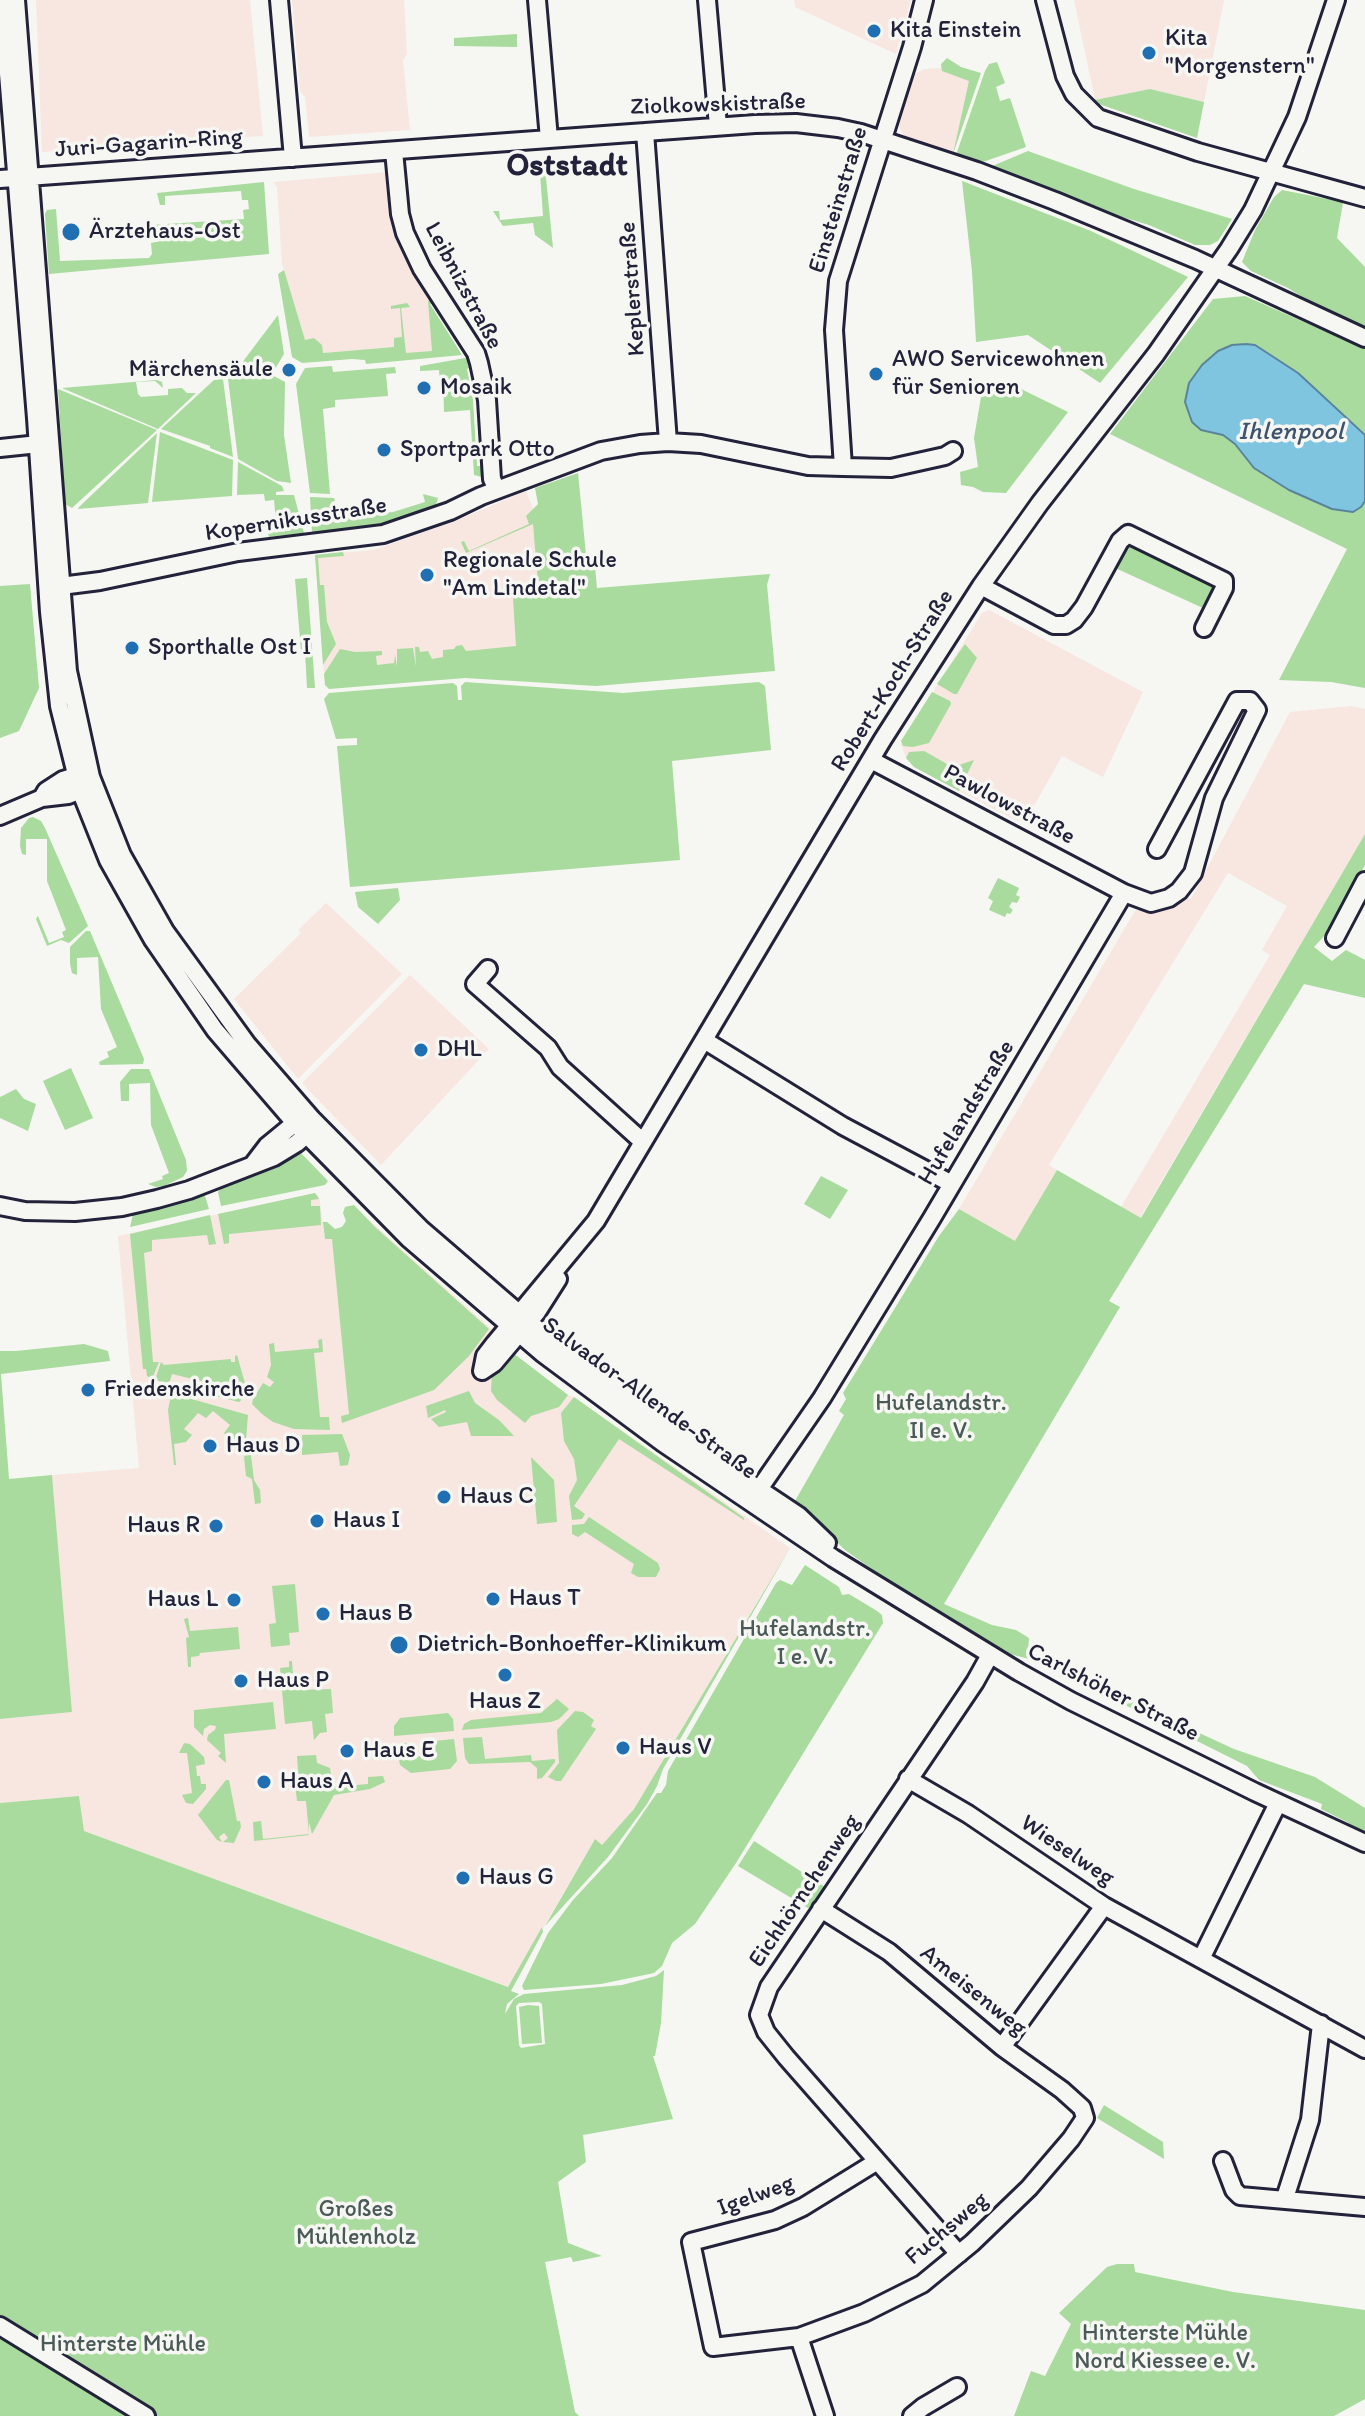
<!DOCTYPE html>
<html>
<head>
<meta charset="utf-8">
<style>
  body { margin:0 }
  canvas { display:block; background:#f6f6f2 }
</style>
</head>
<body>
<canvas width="1365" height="2416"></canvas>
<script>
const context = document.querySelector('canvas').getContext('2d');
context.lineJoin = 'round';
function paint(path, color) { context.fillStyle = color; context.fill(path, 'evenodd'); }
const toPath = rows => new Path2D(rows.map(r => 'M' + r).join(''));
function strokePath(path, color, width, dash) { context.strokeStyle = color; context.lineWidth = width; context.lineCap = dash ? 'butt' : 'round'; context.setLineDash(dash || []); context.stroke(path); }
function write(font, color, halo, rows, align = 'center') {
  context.font = font + ' Itim,sans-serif'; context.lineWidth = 7; context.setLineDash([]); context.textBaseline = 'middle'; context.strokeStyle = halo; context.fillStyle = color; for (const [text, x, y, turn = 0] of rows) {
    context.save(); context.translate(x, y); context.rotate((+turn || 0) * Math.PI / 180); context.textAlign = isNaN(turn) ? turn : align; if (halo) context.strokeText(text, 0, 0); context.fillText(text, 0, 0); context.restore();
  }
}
const built = toPath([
  [36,0,250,0,263,136,42,152],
  [292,0,404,0,407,54,403,60,410,130,309,137,305,97,300,91],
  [794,0,911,0,896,54,795,7],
  [1074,0,1224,0,1204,102,1150,89,1095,100],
  [941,68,974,78,953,154,904,136,899,127,913,75,924,69],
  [389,172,433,298,428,301,433,351,406,354,404,338,395,347,322,353,305,341,282,264,277,187,273,182],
  [526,491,534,511,544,657,324,674,315,555,374,550,453,522],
  [989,610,1143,692,1103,777,1062,756,1025,822,1015,820,914,767,906,758,901,744,982,613],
  [1351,706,1365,709,1365,834,1140,1218,1121,1207,1270,955,1262,950,1287,906,1228,873,1049,1165,1057,1170,1015,1242,959,1209,1135,911,1163,905,1187,896,1191,899,1290,712],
  [326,903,402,974,298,1079,234,999,301,933,298,930],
  [410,975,489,1049,381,1165,302,1083],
  [315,1193,319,1196,325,1239,361,1213,489,1327,513,1353,568,1395,574,1397,790,1548,634,1809,602,1845,594,1840,509,1987,84,1831,79,1796,0,1803,0,1719,72,1712,52,1475,139,1468,118,1236]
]);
const green = toPath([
  [517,34,517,47,454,46,454,38],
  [947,58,961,67,981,73,953,154,969,81,942,71,941,64],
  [997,62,1005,83,996,87,1000,101,1010,98,1026,147,980,163,956,155,985,71,989,64],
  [1150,89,1204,102,1197,138,1099,104,1095,100],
  [1028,151,1134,189,1232,219,1218,241,1210,245,1195,245,1149,225,1109,213,990,167],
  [544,158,553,248,535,235,533,223,503,226,493,211,499,211,500,220,543,216,539,159],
  [962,181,1091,231,1188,277,1100,383,1028,335,976,342,972,271],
  [264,182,269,254,49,274,45,214,47,210,56,209,60,261,149,258,152,254,151,243,161,241,160,228,150,228,150,225,244,219,243,210,249,209,248,200,242,200,241,191,165,196,165,205,160,205,157,193],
  [1282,190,1343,202,1337,238,1365,267,1365,328,1318,307,1288,288,1251,271,1242,262,1255,230,1274,197],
  [284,270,305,340,314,338,322,345,323,353,394,347,394,338,402,337,400,308,391,309,391,306,407,303,410,307,401,308,406,353,432,351,428,301,433,298,435,301,430,304,462,355,366,364,365,360,352,359,302,363,292,357,278,274],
  [1245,296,1365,349,1365,435,1298,373,1255,345,1246,344,1232,345,1192,422,1201,430,1223,435,1235,444,1254,468,1289,490,1332,509,1361,507,1365,501,1365,688,1331,682,1279,680,1347,549,1110,434,1213,299],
  [278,315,284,354,275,369,235,372],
  [471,357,474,366,467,369,473,400,477,466,482,466,482,477,474,475,470,410,444,412,443,381,440,381,439,370,420,371,420,366],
  [332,366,333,372,395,367,396,373,386,374,388,396,335,400,335,407,323,409,330,494,310,493,296,384,305,368],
  [272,375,285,382,284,435,291,483,277,481,238,459,228,379],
  [223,379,233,457,210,448,210,446,161,429,214,380],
  [157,380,162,382,163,388,155,381,136,382,138,394,141,397,168,395,168,389,182,388,187,393,196,393,158,429,62,388],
  [1019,388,1068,412,1006,493,983,492,973,487,961,485,960,472,978,467,974,438,981,397],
  [58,389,157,430,72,508,65,504],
  [160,432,233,460,232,496,152,502],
  [157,433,148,503,78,509,79,507],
  [238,462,282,486,284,491,276,492,276,495,294,495,304,533,269,537,268,533,277,532,274,500,265,501,264,494,237,495],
  [578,473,586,555,594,555,597,588,770,574,767,585,775,671,596,686,465,678,329,689,325,685,324,674,340,649,355,652,382,651,382,655,376,656,377,665,394,663,395,655,397,667,397,649,413,648,416,667,415,647,419,647,420,652,428,651,432,659,443,657,443,650,454,649,456,646,462,645,466,651,516,646,513,598,539,595,533,524,466,553,461,542,464,541,469,551,529,524,526,516,538,504,535,488],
  [423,494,438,498,435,508,368,528,312,533,310,497,334,498,335,501,331,502,333,517,393,512,425,502],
  [1128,540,1220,585,1205,609,1113,567],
  [343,552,344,556,318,558,320,585,324,585,327,622,336,644,323,665,315,555],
  [307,578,315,688,307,688,305,651,301,651,295,579],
  [30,584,39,688,19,731,0,738,0,586],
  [965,644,977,658,957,694,954,694,937,684],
  [465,682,623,693,759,682,765,686,771,750,672,761,680,860,350,887,337,746,357,745,357,738,336,739,324,699,329,693,453,683,457,686,458,700,462,700,461,686],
  [932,692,950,701,951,704,929,743,913,747,903,746,901,741],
  [924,751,947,764,956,766,974,760,959,791,914,767,906,758,909,752],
  [33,817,41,821,45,828,88,926,69,943,61,940,47,946,36,919,38,916,49,943,64,937,62,932,66,930,47,881,47,839,26,839,26,855,22,854,20,846,21,828,29,818],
  [1365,834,1365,865,1326,934,1314,947,1332,961,1346,950,1365,960,1365,998,1304,984,1109,1301,1120,1307,944,1604,992,1625,1016,1630,1029,1638,1028,1650,1076,1676,1234,1749,1315,1777,1365,1808,1365,1836,1347,1822,1321,1809,1322,1804,1259,1780,1247,1766,1037,1661,1002,1652,896,1586,845,1550,795,1501,844,1415,839,1411,846,1399,843,1393,939,1236,959,1209,1015,1241,1057,1170,1141,1218],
  [998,878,1019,888,1016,895,1020,897,1017,903,1012,902,1009,907,1013,910,1010,914,1007,913,1005,917,989,910,993,901,988,898],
  [398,888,400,900,378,924,358,907,355,892],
  [86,931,90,931,144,1059,143,1064,100,1065,99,1062,109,1057,107,1052,117,1047,101,1009,98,957,77,958,77,975,72,973,70,964,70,947],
  [71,1068,93,1118,65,1130,43,1081],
  [131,1069,149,1069,186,1160,187,1171,183,1177,164,1186,156,1187,148,1184,163,1179,162,1176,169,1173,151,1125,150,1083,129,1084,129,1101,121,1101,120,1082],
  [16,1089,24,1099,36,1104,28,1131,0,1118,0,1097],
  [300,1152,328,1181,325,1185,221,1206,218,1192,224,1185],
  [821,1176,848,1190,830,1219,804,1204],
  [197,1193,205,1196,209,1209,130,1227,133,1214,137,1210],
  [315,1193,319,1199,311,1200,311,1206,320,1206,321,1225,229,1234,229,1243,224,1244,218,1214],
  [354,1205,375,1227,489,1329,469,1356,434,1390,342,1423,341,1416,349,1414,332,1239,325,1239,323,1222,327,1222,335,1229,342,1227,346,1221,343,1213,345,1207],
  [210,1215,216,1244,209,1245,207,1235,152,1240,152,1251,144,1253,153,1362,159,1362,152,1379,147,1376,146,1369,143,1369,130,1234],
  [322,1339,323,1352,314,1353,320,1417,329,1417,330,1430,294,1429,273,1422,262,1414,252,1404,253,1399,263,1383,270,1387,274,1382,267,1377,271,1365,269,1344,274,1343,275,1352,319,1348,318,1340],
  [84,1344,108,1351,110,1361,1,1374,9,1479,52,1475,72,1712,0,1719,0,1351,16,1351],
  [513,1353,568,1395,559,1407,531,1416,525,1423,497,1400,491,1391,492,1373],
  [237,1355,248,1394,239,1402,211,1395,213,1384,172,1374,169,1384,155,1380,161,1362,164,1365,231,1359,231,1362,235,1362,235,1356],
  [469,1391,475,1403,499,1420,514,1436,471,1436,467,1422,439,1427,431,1419,446,1412,445,1410,428,1418,426,1406],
  [174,1394,248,1415,246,1440,261,1452,251,1455,254,1480,260,1490,261,1503,255,1504,252,1479,246,1476,244,1457,250,1449,243,1442,242,1438,231,1439,224,1433,230,1425,213,1411,206,1418,198,1413,184,1429,192,1435,186,1442,174,1444,176,1465,174,1465,168,1410,171,1395],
  [574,1397,744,1518,744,1520,619,1439,574,1506,585,1514,582,1519,572,1520,569,1496,577,1480,574,1459,564,1441,561,1413],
  [342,1434,350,1455,348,1465,340,1466,338,1452,302,1455,302,1435],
  [531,1457,554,1480,557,1522,537,1524],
  [589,1517,658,1563,660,1569,656,1577,638,1577,631,1573,634,1564,585,1532,578,1537,572,1534,572,1525,584,1524],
  [790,1548,663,1769,657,1786,647,1804,608,1857,545,1926,595,1839,602,1845,634,1809],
  [805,1565,839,1587,842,1595,849,1594,877,1611,882,1615,883,1623,736,1863,695,1924,672,1943,662,1966,654,1973,601,1984,524,1990,522,1986,548,1933,573,1900,612,1858,657,1793,661,1793,666,1785,668,1771,776,1583,780,1580,792,1585],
  [295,1584,299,1632,289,1633,290,1645,271,1647,269,1624,276,1623,272,1586],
  [188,1618,190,1631,238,1627,240,1649,200,1653,199,1656,191,1657,191,1667,188,1667,186,1638,189,1637,184,1619],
  [289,1661,292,1661,294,1690,331,1689,333,1713,325,1714,327,1732,320,1733,314,1740,312,1721,285,1724,280,1668,289,1667],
  [557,1699,569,1709,559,1719,551,1722,462,1730,464,1724,471,1720,541,1713],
  [273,1702,276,1729,224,1734,226,1763,218,1756,221,1753,207,1740,208,1735,215,1730,216,1726,210,1725,204,1729,203,1736,194,1727,194,1710],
  [575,1711,583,1712,594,1720,591,1726,596,1729,561,1781,556,1781,548,1777,559,1763,557,1730],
  [448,1713,453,1719,454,1731,394,1736,394,1726,400,1718],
  [482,1737,485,1759,531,1755,532,1761,555,1759,555,1762,542,1778,537,1779,537,1768,530,1762,469,1764,465,1758,463,1738],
  [454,1739,457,1761,450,1769,411,1773,400,1765,396,1744,407,1743,409,1755,415,1758,426,1753,425,1742],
  [184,1743,190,1744,204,1757,205,1764,196,1766,197,1776,200,1776,201,1784,206,1784,206,1789,193,1804,186,1803,182,1795,192,1793,187,1753,179,1753],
  [316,1755,317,1763,330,1768,333,1787,368,1784,368,1777,383,1776,385,1782,370,1789,334,1795,312,1834,309,1822,309,1835,254,1841,253,1822,261,1821,263,1839,309,1834,306,1801,297,1801,295,1784,299,1783,297,1756],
  [226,1780,229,1780,237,1821,240,1821,241,1827,234,1843,223,1842,228,1838,224,1833,219,1837,222,1842,217,1840,198,1815],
  [79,1796,84,1831,508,1987,542,1927,543,1932,511,1991,519,1994,507,2004,505,2014,514,1999,524,1994,622,1985,656,1976,664,1970,661,2023,655,2056,653,2056,673,2119,583,2135,586,2162,558,2182,568,2243,602,2256,573,2262,571,2257,545,2262,575,2412,579,2416,0,2416,0,1803],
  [539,2002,542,2004,545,2044,521,2048,519,2045,516,2006,519,2003],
  [754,1841,825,1887,811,1908,808,1908,738,1866],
  [528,2005,539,2006,542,2043,522,2044,519,2007],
  [1104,2105,1163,2142,1164,2159,1097,2118],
  [1117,2264,1134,2264,1135,2272,1233,2292,1365,2310,1365,2399,1334,2416,1014,2416,1031,2371,1045,2376,1071,2324,1059,2313,1107,2267]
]);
const water = toPath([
  [1246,344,1255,345,1298,373,1365,435,1365,501,1361,507,1353,512,1332,509,1289,490,1254,468,1235,444,1223,435,1201,430,1192,422,1185,402,1189,383,1202,365,1218,351,1232,345,1246,344]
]);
const minor = toPath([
  [2,0,36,418,49,612,59,706,80,790,108,860,153,940,215,1030,295,1123,409,1239,542,1353,663,1443,833,1558,1019,1672,1071,1701,1255,1792,1365,1843],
  [16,0,68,671,91,777,122,855,165,931,247,1044,312,1119,420,1228,550,1340,673,1432,799,1516,827,1543],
  [279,0,293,158],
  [537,0,549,139],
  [707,0,718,126],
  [1045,0,1065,76,1074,94,1098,118,1198,152,1365,198],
  [645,132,668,442],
  [394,151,400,214,405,233,422,269,476,353,479,363,487,400,492,479,497,490],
  [0,179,755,124,796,123,838,128,861,133,977,171,1055,201,1195,259,1365,338],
  [0,448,48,443],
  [843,467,834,330,838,281,912,47,924,0],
  [981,586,1054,625,1066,625,1074,620,1084,607,1120,541,1128,534,1224,581,1224,588,1204,628],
  [53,587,100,581,238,552,383,534,450,511,481,496,601,451,640,444,668,442,701,444,808,466,843,467,891,468,945,456,953,451],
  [871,760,1124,893,1151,903,1169,898,1179,891,1193,873,1214,798,1257,710,1250,701,1237,701,1157,849],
  [42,798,46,791,63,780,76,776,86,776],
  [0,816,42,798,68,795,80,790,85,784],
  [1335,938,1365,881],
  [488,969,475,984,548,1048,560,1067,643,1142],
  [704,1040,843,1126,952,1184],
  [254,1163,267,1146,295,1123,302,1121],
  [0,1206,25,1211,75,1212,122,1207,157,1199,189,1190,274,1157,297,1143,306,1135,308,1128],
  [482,1371,485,1356,495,1343,596,1221,883,739,981,586,1040,503,1156,354,1229,249,1253,210,1297,117,1336,0],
  [482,1371,494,1363,537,1312,558,1279],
  [755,1495,822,1398,932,1218,1124,893],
  [908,1779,968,1814,1104,1906,1365,2049],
  [821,1909,889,1952,1002,2047,1062,2090,1082,2108,1085,2118,1071,2139,1029,2188,972,2243,922,2284,864,2313,799,2337,713,2347,691,2242,775,2220,803,2207,876,2162],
  [1201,1959,1278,1803],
  [1002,2047,1104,1906],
  [1223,2161,1234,2190,1240,2196,1365,2207],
  [1285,2198,1310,2120,1321,2024],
  [959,2254,786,2057,766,2032,759,2015,769,1987,975,1682,990,1655],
  [0,2326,146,2416],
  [799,2337,825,2416],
  [912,2416,923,2407,957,2387]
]);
const markers = [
  [874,31,8,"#1f6fb2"],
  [1149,53,8,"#1f6fb2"],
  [71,232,10,"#1f6fb2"],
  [289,370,8,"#1f6fb2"],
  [876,374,8,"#1f6fb2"],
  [424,388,8,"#1f6fb2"],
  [384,450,8,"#1f6fb2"],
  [427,575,8,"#1f6fb2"],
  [132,648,8,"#1f6fb2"],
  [421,1050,8,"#1f6fb2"],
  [88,1390,8,"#1f6fb2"],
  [210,1446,8,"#1f6fb2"],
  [444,1497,8,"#1f6fb2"],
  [317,1521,8,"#1f6fb2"],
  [216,1526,8,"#1f6fb2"],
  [493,1599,8,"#1f6fb2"],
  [234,1600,8,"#1f6fb2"],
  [323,1614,8,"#1f6fb2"],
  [399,1645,10,"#1f6fb2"],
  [505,1675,8,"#1f6fb2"],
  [241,1681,8,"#1f6fb2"],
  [623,1748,8,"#1f6fb2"],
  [347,1751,8,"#1f6fb2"],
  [264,1782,8,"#1f6fb2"],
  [463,1878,8,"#1f6fb2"]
];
const poiNames = [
  ["Kita Einstein",890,31],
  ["Kita",1165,39],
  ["\"Morgenstern\"",1165,67],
  ["Ärztehaus-Ost",89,232],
  ["AWO Servicewohnen",892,360],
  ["für Senioren",892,388],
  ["Märchensäule",273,370,"right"],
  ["Mosaik",440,388],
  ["Sportpark Otto",400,450],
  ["Regionale Schule",443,561],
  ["\"Am Lindetal\"",443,589],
  ["Sporthalle Ost I",148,648],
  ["DHL",437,1050],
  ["Friedenskirche",104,1390],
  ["Haus D",226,1446],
  ["Haus C",460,1497],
  ["Haus I",333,1521],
  ["Haus R",200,1526,"right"],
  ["Haus T",509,1599],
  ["Haus L",218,1600,"right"],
  ["Haus B",339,1614],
  ["Dietrich-Bonhoeffer-Klinikum",417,1645],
  ["Haus P",257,1681],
  ["Haus Z",505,1702,"center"],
  ["Haus V",639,1748],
  ["Haus E",363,1751],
  ["Haus A",280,1782],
  ["Haus G",479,1878]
];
const streetNames = [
  ["Ziolkowskistraße",718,105,-2],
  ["Juri-Gagarin-Ring",149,144,-4],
  ["Einsteinstraße",839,200,-73],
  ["Leibnizstraße",463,286,62],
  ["Keplerstraße",633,289,-94],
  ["Kopernikusstraße",296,520,-9],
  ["Robert-Koch-Straße",893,681,-58],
  ["Pawlowstraße",1009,805,28],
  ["Hufelandstraße",967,1113,-59],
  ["Salvador-Allende-Straße",649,1399,36],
  ["Carlshöher Straße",1113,1693,27],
  ["Wieselweg",1067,1851,34],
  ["Eichhörnchenweg",805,1891,-56],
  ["Ameisenweg",973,1991,39],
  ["Igelweg",756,2196,-20],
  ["Fuchsweg",947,2229,-40]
];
const parkNames = [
  ["Hufelandstr.",941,1404],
  ["II e. V.",941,1432],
  ["Hufelandstr.",805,1630],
  ["I e. V.",805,1658],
  ["Großes",356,2210],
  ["Mühlenholz",356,2238],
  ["Hinterste Mühle",1165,2334],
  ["Nord Kiessee e. V.",1165,2362],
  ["Hinterste Mühle",123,2345]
];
const waterNames = [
  ["Ihlenpool",1291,432]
];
const districtNames = [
  ["Oststadt",567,167]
];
paint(built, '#f8e6e1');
paint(green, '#a8db9d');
paint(water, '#7fc5e0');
strokePath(water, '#5a849e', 2);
strokePath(minor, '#22223b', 22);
strokePath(minor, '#f6f6f2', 16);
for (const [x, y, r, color] of markers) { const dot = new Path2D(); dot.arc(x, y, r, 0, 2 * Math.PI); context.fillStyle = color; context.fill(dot); strokePath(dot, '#f6f6f2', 3); }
write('24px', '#22223b', '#f6f6f2', poiNames, 'left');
write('24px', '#22223b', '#f6f6f2', streetNames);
write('24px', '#4a5a58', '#f6f6f2', parkNames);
write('italic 26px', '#3e536d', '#f6f6f2', waterNames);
write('bold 32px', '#22223b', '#f6f6f2', districtNames);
</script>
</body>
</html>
